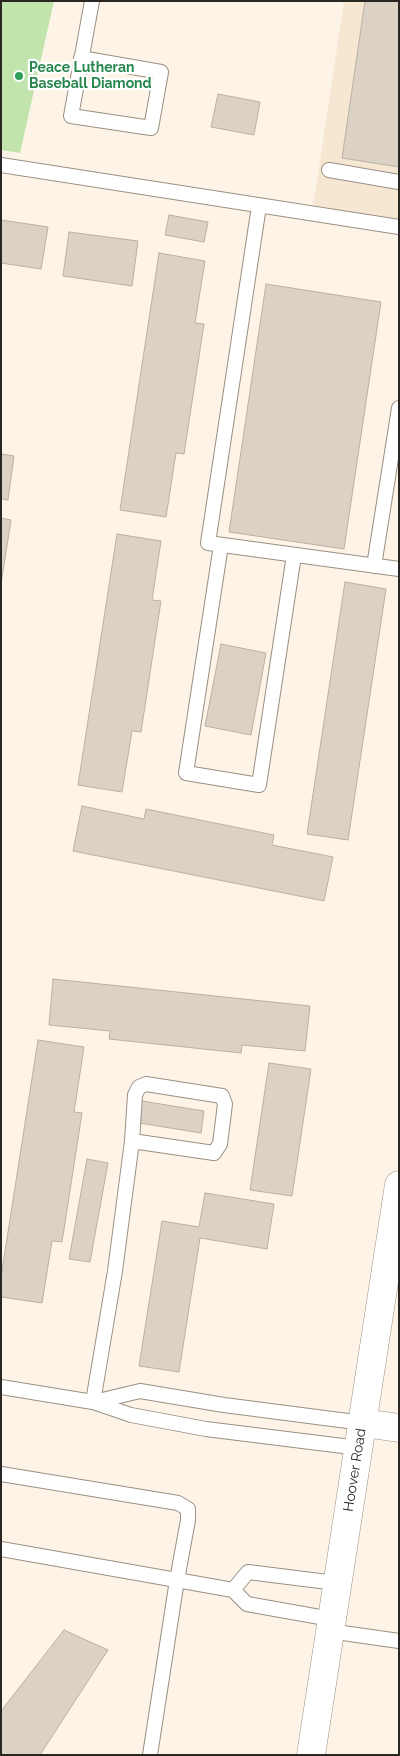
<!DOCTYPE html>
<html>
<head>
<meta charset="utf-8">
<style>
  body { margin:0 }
  #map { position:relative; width:400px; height:1756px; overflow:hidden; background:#fdf3e6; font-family:Raleway,sans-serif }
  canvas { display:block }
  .frame { position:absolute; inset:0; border:2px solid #2a2621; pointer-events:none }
</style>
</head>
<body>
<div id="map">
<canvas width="400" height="1756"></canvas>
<div class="frame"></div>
</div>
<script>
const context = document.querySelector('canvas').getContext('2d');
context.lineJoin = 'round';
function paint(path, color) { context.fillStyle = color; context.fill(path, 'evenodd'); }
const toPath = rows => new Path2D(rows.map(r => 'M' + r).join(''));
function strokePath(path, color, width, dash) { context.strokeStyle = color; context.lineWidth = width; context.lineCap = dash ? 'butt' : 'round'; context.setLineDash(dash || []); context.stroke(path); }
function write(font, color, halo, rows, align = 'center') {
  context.font = font + ' Raleway,sans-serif'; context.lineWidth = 4.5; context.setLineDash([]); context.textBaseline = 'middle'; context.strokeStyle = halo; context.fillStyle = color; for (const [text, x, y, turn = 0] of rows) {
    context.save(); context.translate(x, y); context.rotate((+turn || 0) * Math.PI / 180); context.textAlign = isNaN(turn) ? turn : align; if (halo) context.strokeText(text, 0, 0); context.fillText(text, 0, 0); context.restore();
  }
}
const built = toPath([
  [344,1,399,1,399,227,312,214]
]);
const green = toPath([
  [1,1,54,1,20,153,1,150]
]);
const building = toPath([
  [365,1,399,1,399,167,342,158,365,1],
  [218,94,260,102,254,135,211,127,218,94],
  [169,215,208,222,204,242,165,235,169,215],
  [1,220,48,227,41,269,1,263,1,220],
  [69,232,138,241,132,286,63,276,69,232],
  [159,253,205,261,195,323,204,324,184,454,176,453,166,517,120,510,159,253],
  [266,284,381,302,344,549,229,532,266,284],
  [1,454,14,456,8,500,1,499,1,454],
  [1,518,11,520,1,584,1,518],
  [117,534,161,541,152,600,161,601,141,732,132,731,122,792,78,785,117,534],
  [345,582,386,589,348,840,307,834,345,582],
  [221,644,266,653,251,735,205,726,221,644],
  [82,806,144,819,146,809,274,835,272,845,333,857,324,901,73,851,82,806],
  [53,979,310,1006,305,1051,242,1045,241,1053,109,1039,110,1031,49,1025,53,979],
  [38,1040,84,1047,74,1112,82,1113,62,1242,52,1241,42,1303,1,1297,1,1277,38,1040],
  [269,1063,311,1069,292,1196,250,1190,269,1063],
  [142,1101,204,1111,201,1133,139,1123,142,1101],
  [87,1159,108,1163,90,1262,69,1259,87,1159],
  [205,1193,274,1204,267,1249,200,1238,179,1372,139,1366,162,1221,199,1227,205,1193],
  [64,1630,108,1650,40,1755,1,1755,1,1711,64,1630]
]);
const lane = toPath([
  [81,58,161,72,151,128,71,116,92,1],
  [1,165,399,227],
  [329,170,399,182],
  [259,206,208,543,399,569],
  [221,545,186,773,259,785,294,555],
  [374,566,399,408],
  [1,1387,93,1402,131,1415,206,1429,359,1448],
  [93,1402,115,1271,132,1141,135,1095,139,1087,146,1084,222,1096,225,1104,220,1144,214,1153,132,1141],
  [94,1402,140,1391,224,1405,363,1423],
  [1,1474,178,1503,188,1509,188,1520,177,1580,150,1755],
  [1,1549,233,1590,247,1604,331,1619],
  [233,1590,248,1572,336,1583],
  [329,1631,399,1641]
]);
const street = toPath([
  [363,1423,399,1428]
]);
const secondary = toPath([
  [311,1755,399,1185]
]);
const markers = [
  [19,76,5,"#2e9e5b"]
];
const leisureNames = [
  ["Peace Lutheran",29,68],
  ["Baseball Diamond",29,84]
];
const streetNames = [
  ["Hoover Road",355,1470,-81]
];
paint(built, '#f6e7d3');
paint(green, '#c0e4ab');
paint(building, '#dbd1c4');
strokePath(building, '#bab0a3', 1);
strokePath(lane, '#999084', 16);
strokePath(street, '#999084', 29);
strokePath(secondary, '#999084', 29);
strokePath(lane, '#fff', 14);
strokePath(street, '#fff', 28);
strokePath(secondary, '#fff', 28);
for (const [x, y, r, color] of markers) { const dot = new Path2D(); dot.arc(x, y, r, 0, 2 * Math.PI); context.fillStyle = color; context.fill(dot); strokePath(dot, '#fff', 2); }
write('bold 14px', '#27864d', '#fff', leisureNames, 'left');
write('14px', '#2a2621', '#fff', streetNames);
</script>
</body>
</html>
